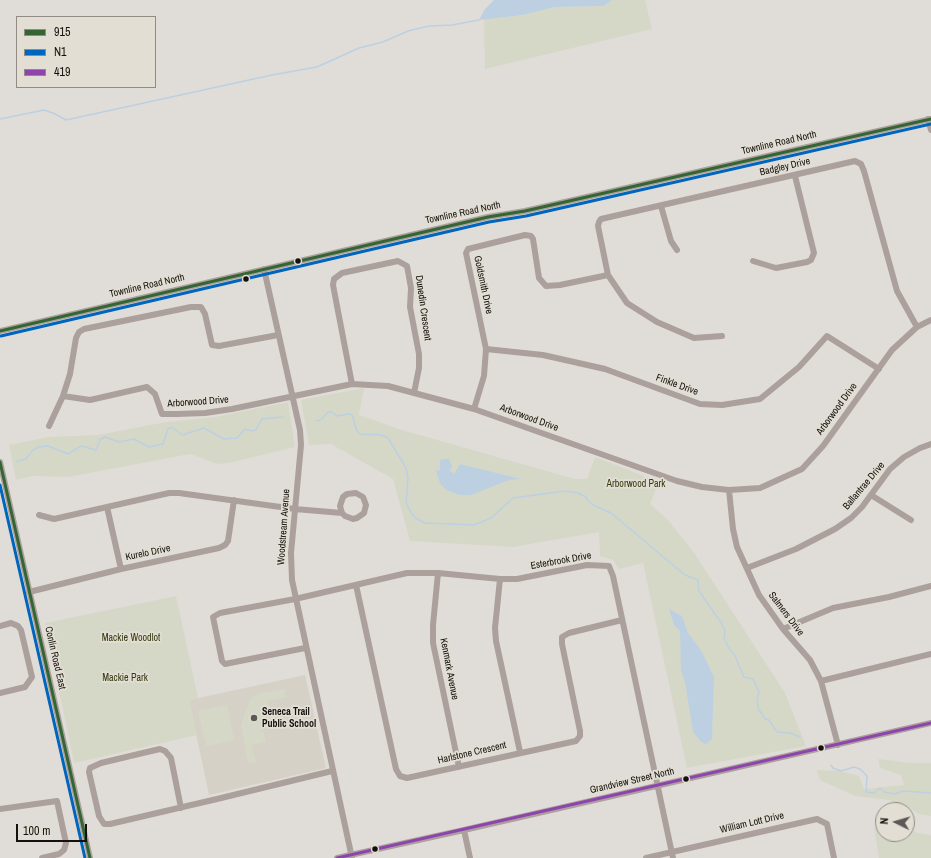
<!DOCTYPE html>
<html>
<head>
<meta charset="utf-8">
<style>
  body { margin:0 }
  #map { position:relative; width:931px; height:858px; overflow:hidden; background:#e0ddd8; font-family:"Archivo Narrow",sans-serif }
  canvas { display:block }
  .legend { position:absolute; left:16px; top:16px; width:140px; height:72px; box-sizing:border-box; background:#e3ded4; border:1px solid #908c85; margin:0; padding:5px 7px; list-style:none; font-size:12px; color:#13110e }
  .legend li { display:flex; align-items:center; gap:8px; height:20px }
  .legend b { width:20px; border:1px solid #908c85 }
  .north { position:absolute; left:875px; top:802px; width:40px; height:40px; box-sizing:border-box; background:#e3ded4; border:1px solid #908c85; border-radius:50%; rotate:275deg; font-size:11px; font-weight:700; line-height:16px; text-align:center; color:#13110e }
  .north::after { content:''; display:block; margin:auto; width:14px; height:18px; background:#5b5855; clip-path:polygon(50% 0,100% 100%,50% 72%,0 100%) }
  .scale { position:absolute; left:16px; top:824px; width:71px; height:18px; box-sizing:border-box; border:2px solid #13110e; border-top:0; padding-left:5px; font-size:12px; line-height:14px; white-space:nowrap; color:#13110e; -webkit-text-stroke:3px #e3ded4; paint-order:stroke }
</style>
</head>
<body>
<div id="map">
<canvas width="931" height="858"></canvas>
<ul class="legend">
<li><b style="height:5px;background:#363"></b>915</li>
<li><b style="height:5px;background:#0065bd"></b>N1</li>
<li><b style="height:5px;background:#8e44ad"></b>419</li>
</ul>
<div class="north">N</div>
<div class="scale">100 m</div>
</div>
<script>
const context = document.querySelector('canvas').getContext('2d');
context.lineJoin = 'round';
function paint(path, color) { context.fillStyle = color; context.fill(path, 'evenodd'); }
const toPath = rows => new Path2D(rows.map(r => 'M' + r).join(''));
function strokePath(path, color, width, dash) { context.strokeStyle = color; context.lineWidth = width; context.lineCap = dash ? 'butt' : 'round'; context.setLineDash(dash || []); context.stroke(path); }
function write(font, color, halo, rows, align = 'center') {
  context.font = font + ' "Archivo Narrow",sans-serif'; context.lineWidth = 3.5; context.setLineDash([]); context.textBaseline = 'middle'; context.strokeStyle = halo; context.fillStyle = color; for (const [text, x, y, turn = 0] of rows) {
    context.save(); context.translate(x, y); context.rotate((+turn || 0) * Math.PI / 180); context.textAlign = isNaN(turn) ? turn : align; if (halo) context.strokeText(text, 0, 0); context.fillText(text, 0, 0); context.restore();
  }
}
const built = toPath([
  [305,675,326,768,209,795,189,700]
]);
const green = toPath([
  [612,0,645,0,652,29,485,69,484,19,523,15,555,7,604,6],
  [364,388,359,415,402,430,575,479,587,479,595,457,659,482,650,504,668,520,695,554,785,693,806,746,687,768,643,563,619,569,613,560,600,556,599,532,513,547,410,541,393,479,331,444,309,445,301,400],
  [288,402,295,447,229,463,217,464,190,454,68,477,32,476,16,480,9,445,48,437,98,435,166,422,215,417],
  [176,596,198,698,189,700,197,735,74,763,45,623],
  [284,689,286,697,268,701,273,724,262,727,266,742,252,745,256,762,248,763,241,725,250,700,254,696,262,693],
  [227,705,234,740,206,746,198,711],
  [878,759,911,763,931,763,931,816,918,814,907,806,889,800,855,796,820,780,817,770,840,771,859,776,864,789,904,785,901,775,880,768],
  [883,826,883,834,907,834,907,828,918,833,931,835,931,858,879,858,874,828]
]);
const water = toPath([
  [494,0,612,0,604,6,555,7,523,15,479,20,485,9],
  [443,459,449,459,452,466,450,471,454,474,460,464,521,479,509,480,471,495,460,495,446,490,440,483,436,471,440,470,440,460],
  [669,609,682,616,688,633,701,650,714,677,712,739,706,744,701,742,693,732,685,682,681,671,680,631,674,625]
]);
const stream = toPath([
  [0,119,44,110,53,113,66,120,272,75,317,67,359,48,383,42,408,31,429,26,452,25,479,20],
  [316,421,321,420,328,412,332,412,337,416,349,414,352,415,357,431,360,434,381,435,388,438,406,468,408,478,406,503,409,509,415,518,425,523,474,525,491,518,513,498,565,491,578,493,586,497,588,501,593,505,611,513,685,575,698,580,699,591,722,624,725,631,724,639,730,650,735,656,744,677,753,679,759,692,757,699,758,708,765,719,769,720,777,732,790,733,800,737],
  [17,461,26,459,33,450,39,447,48,446,68,454,81,446,96,450,100,440,105,437,119,442,134,439,149,447,163,444,168,429,172,427,182,435,204,428,224,439,237,438,245,429,252,431,256,430,262,419,283,417],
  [831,765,833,768,841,771,854,767,860,769,867,776,866,792,874,793,880,788,884,792,895,794,903,791,931,793]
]);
const minor = toPath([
  [928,119,931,130],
  [661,206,671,241,677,250],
  [753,261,776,268,807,262,811,260,814,253,795,176],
  [264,269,300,430,301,445,291,553,292,580,352,858],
  [0,331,488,217,525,211,931,119],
  [722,336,694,338,657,322,627,303,608,275,598,226,599,222,601,219,855,161,861,164,864,171,897,291,917,327],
  [486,349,543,355,605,369,700,404,722,405,760,399,799,367,827,336,879,369],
  [352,384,333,285,334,279,342,273,398,261,407,266,411,288,410,307,419,354,419,368,414,393],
  [63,396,90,400,147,387,155,394,162,414,177,414,205,413,232,409,352,384,388,386,474,409,677,481,702,487,729,490,760,488,802,469,823,446,892,350,917,327,931,320],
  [474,409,484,376,486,349,466,253,468,249,525,235,531,236,533,239,539,278,546,286,560,285,608,275],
  [49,426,63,396,70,374,76,338,79,332,84,329,191,307,201,307,205,314,212,345,219,346,278,335],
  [0,462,90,858],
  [729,490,733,529,737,547,759,595,783,629,810,660,821,681,838,745],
  [871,495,911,520],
  [107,507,121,569],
  [39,515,54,519,169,493,179,493,295,509,342,513,345,516,353,519,357,518,364,513,366,505,363,497,356,493,347,494,343,497,340,506,342,513],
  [747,568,796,549,835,529,851,518,862,507,890,469,904,457,920,448,931,444],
  [438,573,433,625,433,643,459,767],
  [500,579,495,628,496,641,520,752],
  [356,585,396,769,400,776,407,778,576,741,580,736,580,731,562,644,562,637,569,633,622,620],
  [29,592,121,569,219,548,225,545,228,541,234,500],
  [0,626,11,623,18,626,21,630,32,677,25,687,0,693],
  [783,629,833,608,889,597,931,586],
  [305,648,225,664,222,661,213,617,220,613,295,599,407,573,438,573,500,579,517,579,587,565,609,566,613,576,673,858],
  [821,681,931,654],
  [181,808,171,758,165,751,160,749,147,752,101,763,90,768,89,772,99,816,104,824,110,824,217,799,332,771],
  [0,809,57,801,66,843,64,850,59,854,42,858],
  [464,830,470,858],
  [337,858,464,830,931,723],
  [646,858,817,819,827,824,834,858]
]);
const bus1 = toPath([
  [0,331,488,217,525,211,931,119],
  [0,462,90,858]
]);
const bus2 = toPath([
  [1,336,489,222,526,216,931,124],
  [0,485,85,858]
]);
const bus3 = toPath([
  [337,858,931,723]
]);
const markers = [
  [298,261,3.5,"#13110e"],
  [246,279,3.5,"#13110e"],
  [254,718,4,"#5b5855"],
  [821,748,3.5,"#13110e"],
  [686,779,3.5,"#13110e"],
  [375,849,3.5,"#13110e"]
];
const streetNames = [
  ["Townline Road North",779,143,-13],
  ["Badgley Drive",785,167,-13],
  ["Townline Road North",463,213,-12],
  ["Goldsmith Drive",483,285,78],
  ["Townline Road North",147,286,-13],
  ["Dunedin Crescent",423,308,82],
  ["Finkle Drive",677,385,20],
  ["Arborwood Drive",198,402,-4],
  ["Arborwood Drive",837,409,-54],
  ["Arborwood Drive",529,418,20],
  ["Ballantrae Drive",864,486,-50],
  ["Woodstream Avenue",284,527,-86],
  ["Kurelo Drive",148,553,-12],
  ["Esterbrook Drive",561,561,-10],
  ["Salmers Drive",786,614,53],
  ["Conlin Road East",55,658,77],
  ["Kenmark Avenue",449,669,79],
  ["Harlstone Crescent",472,753,-13],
  ["Grandview Street North",632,781,-13],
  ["William Lott Drive",752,823,-13]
];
const parkNames = [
  ["Arborwood Park",636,484],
  ["Mackie Woodlot",131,638],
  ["Mackie Park",125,678]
];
const poiNames = [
  ["Seneca Trail",262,712],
  ["Public School",262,724]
];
paint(built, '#d6d1c6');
paint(green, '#d6d8c7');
paint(water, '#bcd0e2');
strokePath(stream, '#bcd0e2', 1.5);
strokePath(minor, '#aca09c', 6);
strokePath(bus1, '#363', 3);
strokePath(bus2, '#0065bd', 3);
strokePath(bus3, '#8e44ad', 3);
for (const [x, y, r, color] of markers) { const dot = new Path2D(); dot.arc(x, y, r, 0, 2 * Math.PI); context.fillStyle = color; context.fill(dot); strokePath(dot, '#e3ded4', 1.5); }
write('10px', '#13110e', '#e3ded4', streetNames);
write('10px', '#343a0e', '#e3ded4', parkNames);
write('bold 10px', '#13110e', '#e3ded4', poiNames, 'left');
</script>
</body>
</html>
